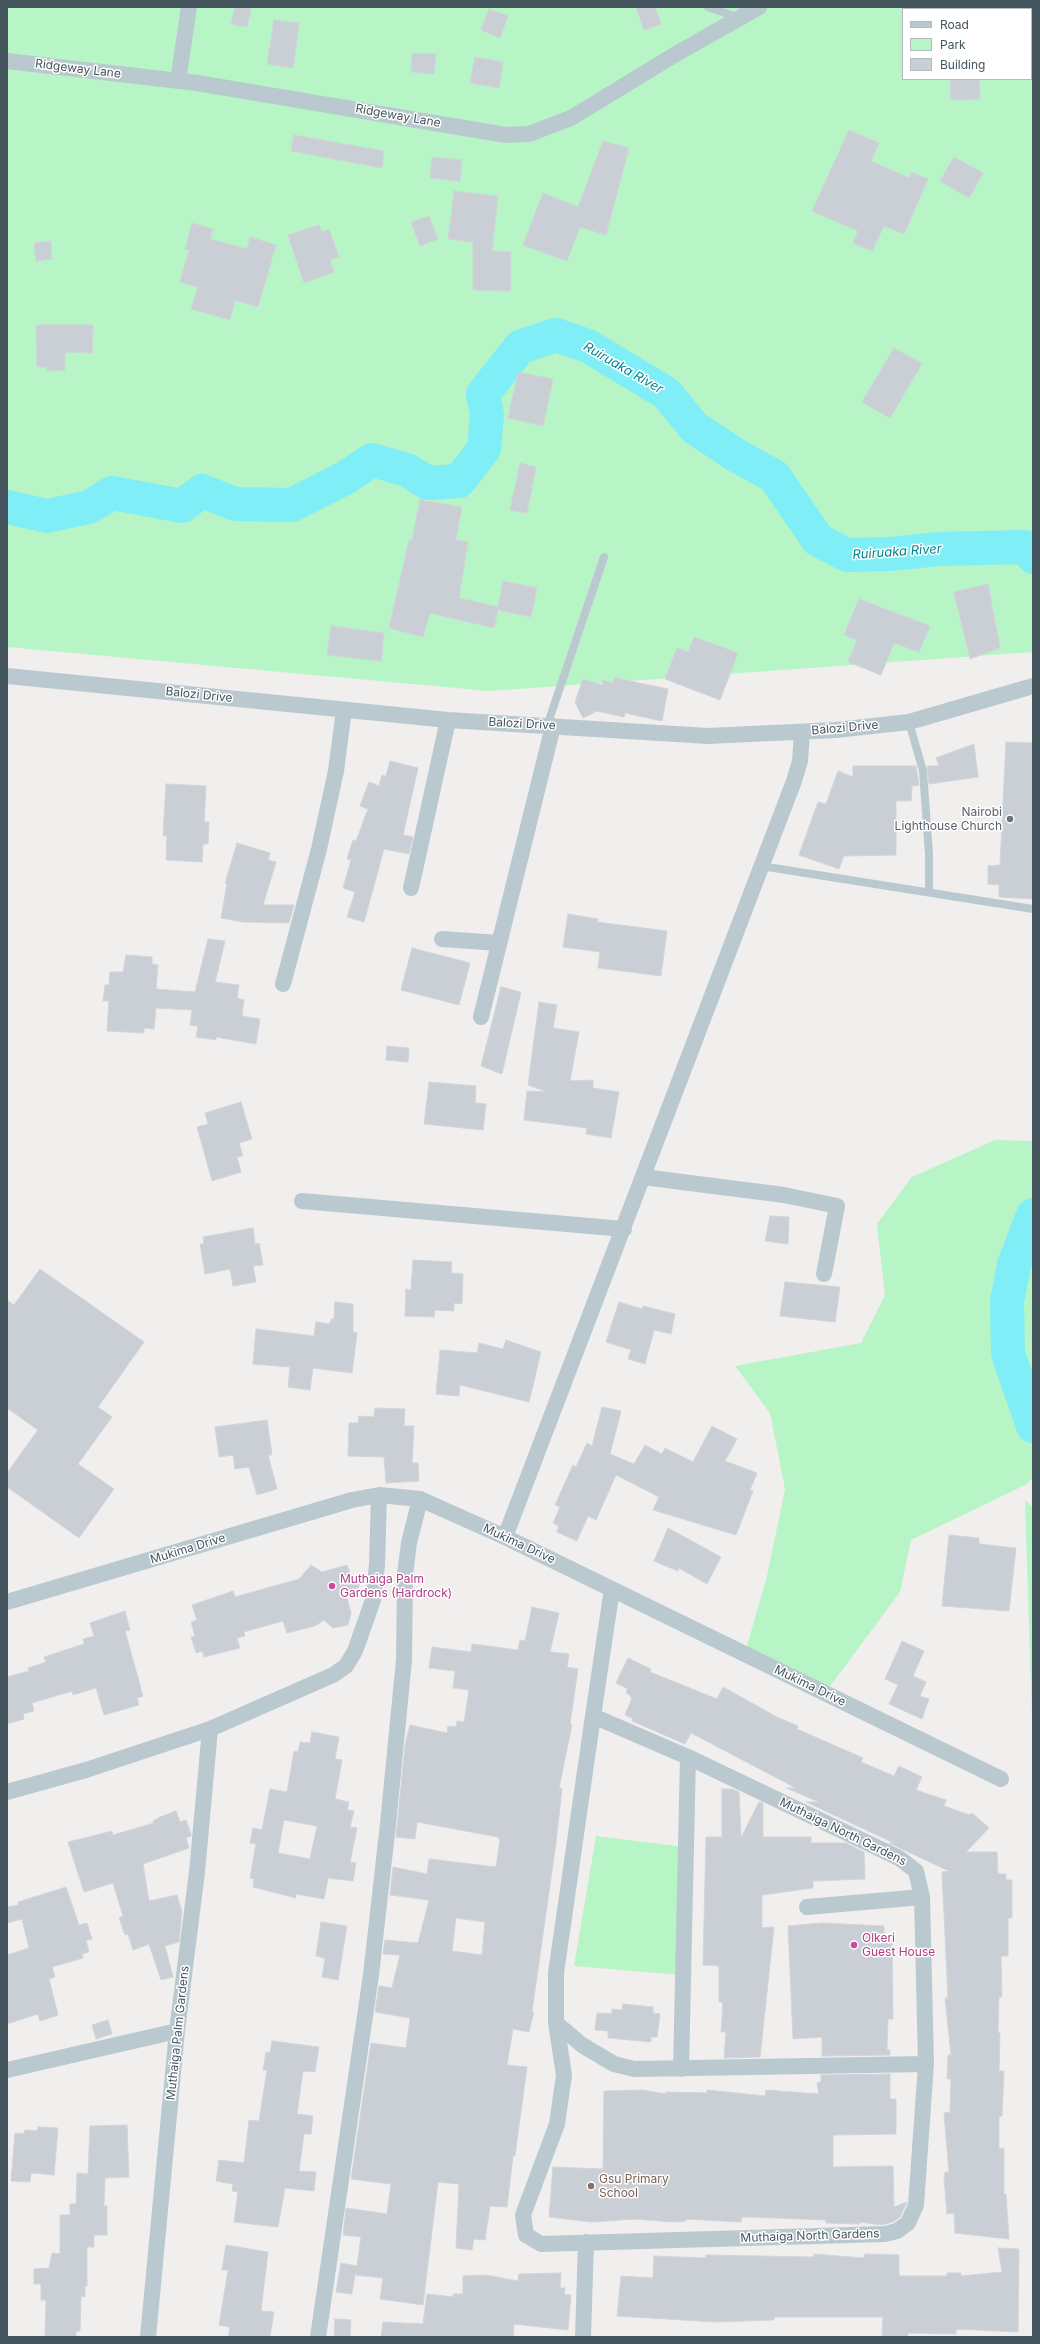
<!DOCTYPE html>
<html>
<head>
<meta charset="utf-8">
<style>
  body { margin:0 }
  #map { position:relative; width:1040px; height:2344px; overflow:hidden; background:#f1eeee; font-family:Inter,sans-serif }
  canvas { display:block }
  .frame { position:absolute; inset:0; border:8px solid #44555e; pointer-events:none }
  .legend { position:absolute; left:902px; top:8px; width:130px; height:72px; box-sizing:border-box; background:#fff; border:1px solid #b4bbbf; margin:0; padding:5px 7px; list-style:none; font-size:12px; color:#44555e }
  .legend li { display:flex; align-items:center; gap:8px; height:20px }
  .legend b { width:20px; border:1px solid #b4bbbf }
</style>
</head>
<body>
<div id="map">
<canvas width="1040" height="2344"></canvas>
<div class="frame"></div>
<ul class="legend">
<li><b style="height:5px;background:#bac9cf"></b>Road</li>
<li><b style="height:11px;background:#b7f4c6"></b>Park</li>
<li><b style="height:11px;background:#c9cfd4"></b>Building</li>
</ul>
</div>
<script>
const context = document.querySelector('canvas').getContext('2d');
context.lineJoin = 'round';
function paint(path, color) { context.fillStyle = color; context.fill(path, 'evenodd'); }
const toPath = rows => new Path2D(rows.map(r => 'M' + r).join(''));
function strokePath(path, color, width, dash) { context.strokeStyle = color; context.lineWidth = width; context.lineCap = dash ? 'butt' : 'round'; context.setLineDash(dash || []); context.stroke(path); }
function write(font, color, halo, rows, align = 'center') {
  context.font = font + ' Inter,sans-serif'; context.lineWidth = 3; context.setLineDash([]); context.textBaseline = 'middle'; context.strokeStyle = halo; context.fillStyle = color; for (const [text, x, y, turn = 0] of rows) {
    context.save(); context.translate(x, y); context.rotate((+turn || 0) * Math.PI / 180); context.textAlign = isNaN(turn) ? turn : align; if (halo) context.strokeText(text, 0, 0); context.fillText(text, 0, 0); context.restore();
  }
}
const green = toPath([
  [7,7,1033,7,1033,652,489,691,7,647],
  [903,9,1031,9,1031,79,903,79],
  [995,1140,1033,1141,1033,1478,1025,1485,911,1540,900,1592,828,1689,745,1653,767,1576,785,1489,770,1413,735,1366,861,1343,885,1295,877,1224,912,1177],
  [1025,1500,1033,1508,1033,1749],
  [596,1836,685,1847,682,1975,574,1966]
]);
const river = toPath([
  [7,507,47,516,89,507,112,493,182,506,202,491,235,504,292,505,345,478,372,460,407,470,428,483,459,481,484,449,487,415,483,394,520,347,556,335,588,346,666,393,695,428,739,457,774,476,818,540,847,555,891,554,938,549,1025,547,1033,557],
  [1033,1215,1014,1265,1007,1301,1008,1354,1033,1426]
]);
const building = toPath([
  [235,7,251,9,247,27,231,24,235,7],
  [636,7,655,7,661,24,644,30,636,7],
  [489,9,508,16,500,38,481,30,489,9],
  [274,20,299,23,293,68,267,64,274,20],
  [412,53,436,54,434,74,411,72,412,53],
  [475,57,503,62,499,88,470,83,475,57],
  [950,79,979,79,980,99,951,100,950,79],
  [849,130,879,143,871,161,909,178,911,172,928,179,904,234,884,226,872,251,853,243,858,231,812,211,849,130],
  [294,135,384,151,382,168,291,151,294,135],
  [603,141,629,148,606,235,580,227,567,261,523,245,543,193,578,207,603,141],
  [432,157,462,160,460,181,430,178,432,157],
  [954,157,983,173,969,198,940,181,954,157],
  [454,191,498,196,492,251,511,252,511,291,473,290,473,242,448,239,454,191],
  [429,216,438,239,420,246,411,222,429,216],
  [192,223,213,229,210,239,247,249,250,237,276,245,258,307,235,300,230,320,191,309,198,287,180,282,189,250,185,249,192,223],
  [319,225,322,232,329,229,339,257,330,260,334,272,304,283,288,235,319,225],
  [51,241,52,259,36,261,34,243,51,241],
  [36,325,93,325,92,353,65,352,65,370,47,371,47,367,37,367,36,325],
  [894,348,922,364,890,418,862,402,894,348],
  [518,372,553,379,543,426,508,418,518,372],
  [520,463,536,467,527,513,510,510,520,463],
  [420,500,462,507,456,540,468,542,459,598,498,607,503,581,537,588,531,617,498,610,494,628,430,613,423,637,389,628,409,540,412,541,420,500],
  [988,584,1000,648,970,659,954,592,988,584],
  [859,599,930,626,919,652,894,643,881,675,848,662,857,640,844,635,859,599],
  [331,626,384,633,381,661,327,655,331,626],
  [694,637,738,653,720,700,665,679,677,648,688,652,694,637],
  [615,678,668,689,662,721,625,713,624,717,597,711,583,718,575,702,583,679,602,685,603,680,612,683,615,678],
  [1006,742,1033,743,1033,899,999,897,999,885,988,884,988,866,1000,865,1006,742],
  [974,744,978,777,929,784,927,766,939,766,936,758,974,744],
  [390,761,418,768,403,835,413,837,409,854,384,849,364,922,347,917,355,892,343,888,351,860,347,859,353,840,356,841,368,809,360,806,369,782,379,786,382,775,386,776,390,761],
  [853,766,916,766,919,785,912,786,911,801,896,801,896,855,844,856,839,869,799,855,818,802,826,804,838,771,853,777,853,766],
  [166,784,206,786,204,822,209,822,208,844,203,844,202,862,166,860,167,836,163,836,166,784],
  [237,843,270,853,268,860,276,862,263,905,294,905,289,923,243,922,221,918,227,884,225,883,237,843],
  [568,914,598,919,597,922,667,931,661,976,598,968,600,952,563,947,568,914],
  [208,939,225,941,215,982,239,985,237,998,244,1000,242,1016,260,1019,256,1044,216,1037,216,1040,196,1037,198,1026,190,1025,192,1010,156,1008,154,1029,144,1028,144,1033,107,1031,109,1001,103,1001,105,985,109,985,110,972,123,972,126,955,152,957,152,964,158,965,156,989,195,992,208,939],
  [412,948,470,963,459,1005,401,990,412,948],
  [501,987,521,992,502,1074,481,1066,501,987],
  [539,1002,557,1005,553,1028,579,1032,570,1081,593,1080,593,1088,619,1092,611,1138,586,1134,587,1128,524,1120,527,1091,547,1092,528,1085,539,1002],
  [387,1046,409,1048,408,1062,386,1060,387,1046],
  [429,1082,476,1086,475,1103,486,1104,483,1130,424,1124,429,1082],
  [241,1102,252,1139,239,1143,243,1156,237,1157,241,1172,212,1181,197,1127,208,1124,205,1113,241,1102],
  [770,1216,789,1217,788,1244,765,1241,770,1216],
  [253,1228,255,1244,259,1243,263,1265,253,1266,256,1282,233,1286,230,1269,205,1274,200,1244,204,1244,203,1237,253,1228],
  [413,1260,452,1262,451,1273,463,1274,462,1304,454,1303,454,1311,435,1310,434,1317,405,1316,406,1289,411,1290,413,1260],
  [40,1269,144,1342,98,1407,112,1417,78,1464,114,1489,79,1538,7,1487,7,1473,38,1430,7,1408,7,1300,14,1305,40,1269],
  [785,1282,840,1287,835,1322,780,1316,785,1282],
  [335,1302,353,1304,353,1332,357,1333,352,1373,313,1368,310,1390,288,1387,290,1367,253,1364,256,1329,314,1336,316,1322,330,1324,331,1319,334,1319,335,1302],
  [619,1302,642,1309,643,1306,675,1314,671,1334,654,1330,645,1364,628,1359,631,1350,606,1342,619,1302],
  [506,1340,541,1352,529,1402,460,1385,459,1396,436,1394,440,1350,477,1353,479,1343,503,1349,506,1340],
  [602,1407,621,1411,610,1454,634,1464,645,1445,662,1454,665,1448,693,1462,712,1426,737,1439,725,1461,757,1473,750,1490,753,1491,736,1535,653,1510,659,1497,616,1475,596,1520,588,1516,577,1541,557,1532,559,1526,553,1523,560,1507,555,1505,573,1465,576,1467,587,1443,592,1446,602,1407],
  [375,1408,405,1409,404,1426,414,1426,412,1463,418,1463,419,1481,386,1483,384,1457,348,1456,349,1423,358,1423,359,1416,374,1417,375,1408],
  [267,1420,272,1455,268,1455,277,1489,257,1495,249,1467,235,1469,233,1455,219,1457,215,1427,267,1420],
  [668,1528,721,1557,707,1584,679,1568,678,1571,654,1561,668,1528],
  [949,1535,979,1538,979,1544,1016,1548,1009,1611,942,1606,949,1535],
  [311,1565,322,1572,347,1565,351,1575,361,1579,357,1592,345,1590,351,1613,348,1625,333,1628,324,1620,315,1626,287,1633,283,1621,244,1632,245,1636,237,1638,240,1648,204,1657,202,1651,196,1653,191,1637,195,1636,191,1622,197,1620,192,1605,233,1591,235,1597,299,1579,311,1565],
  [532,1607,559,1613,550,1652,569,1654,567,1667,578,1669,570,1724,572,1725,559,1788,562,1788,556,1843,532,2012,534,2012,529,2032,513,2029,507,2065,527,2067,515,2156,513,2156,507,2207,490,2206,485,2240,474,2239,472,2250,456,2248,459,2184,438,2182,423,2305,380,2299,383,2278,355,2275,352,2294,336,2292,341,2263,357,2266,361,2237,343,2235,346,2208,387,2214,391,2184,351,2179,371,2043,406,2048,410,2018,375,2012,379,1986,392,1988,400,1955,383,1954,385,1940,418,1943,429,1900,390,1895,393,1867,427,1874,429,1859,496,1867,500,1840,498,1837,417,1822,415,1839,396,1837,405,1745,410,1725,447,1733,448,1726,456,1727,457,1721,464,1722,469,1690,453,1688,455,1671,429,1668,432,1647,471,1652,472,1644,518,1650,520,1640,525,1641,532,1607],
  [456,1918,485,1922,482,1955,452,1951,456,1918],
  [125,1611,130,1630,125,1631,143,1696,137,1698,139,1705,104,1715,96,1688,73,1695,72,1691,32,1703,34,1711,23,1714,24,1719,7,1724,7,1677,29,1671,28,1668,46,1662,44,1657,84,1644,83,1639,94,1636,90,1623,125,1611],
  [902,1641,924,1651,913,1676,926,1682,920,1696,929,1699,922,1719,889,1704,898,1685,885,1679,902,1641],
  [628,1658,651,1669,650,1672,717,1699,723,1687,777,1717,798,1726,797,1729,863,1758,861,1762,894,1776,899,1766,922,1777,916,1790,946,1800,944,1806,970,1815,972,1813,989,1828,966,1852,997,1852,998,1874,1006,1874,1006,1880,1012,1880,1012,1918,1008,1918,1008,1956,1001,1956,1002,1997,999,1997,998,2033,1000,2033,999,2071,1004,2071,1002,2116,999,2117,999,2149,1004,2148,1004,2194,1006,2194,1009,2239,955,2233,954,2213,947,2214,944,2178,945,2172,949,2172,944,2113,950,2112,951,2079,947,2079,948,2055,951,2055,945,1998,948,1998,942,1872,949,1871,889,1843,894,1843,806,1802,819,1802,786,1788,796,1788,691,1733,685,1744,632,1721,633,1719,625,1715,632,1698,626,1692,628,1689,616,1683,628,1658],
  [312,1732,339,1737,335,1759,342,1760,335,1799,349,1802,347,1810,354,1811,350,1827,357,1828,350,1862,356,1863,353,1881,328,1878,324,1899,296,1894,296,1898,253,1887,254,1879,250,1878,256,1844,250,1843,253,1828,262,1830,270,1789,287,1792,294,1751,298,1752,300,1742,310,1743,312,1732],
  [284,1820,317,1826,310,1859,278,1853,284,1820],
  [722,1789,732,1789,739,1792,741,1838,759,1802,763,1803,763,1837,811,1837,811,1843,846,1843,864,1852,865,1879,813,1881,813,1888,762,1895,762,1928,774,1927,760,2057,724,2058,726,2032,721,2032,723,2002,719,2002,719,1966,703,1965,706,1837,722,1837,722,1789],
  [176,1811,180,1822,186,1820,191,1834,191,1836,186,1838,189,1848,143,1864,149,1901,177,1895,182,1912,179,1942,165,1946,173,1977,161,1980,149,1944,133,1950,128,1934,125,1935,119,1918,123,1916,113,1883,84,1892,68,1842,112,1831,113,1835,137,1828,154,1823,153,1821,160,1817,176,1811],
  [66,1887,79,1925,87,1923,92,1939,86,1940,89,1952,82,1954,83,1958,52,1967,55,1977,49,1979,58,2015,40,2021,38,2014,7,2024,7,1955,29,1948,22,1919,7,1923,7,1907,19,1905,18,1902,66,1887],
  [321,1922,347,1926,338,1980,322,1977,325,1958,316,1956,321,1922],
  [822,1923,884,1926,884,1939,892,1939,893,2019,888,2019,887,2050,890,2050,890,2055,822,2056,822,2037,793,2039,788,1926,822,1923],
  [623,2004,653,2007,653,2013,660,2014,657,2037,651,2037,651,2042,608,2038,608,2031,595,2030,597,2013,612,2014,612,2009,622,2010,623,2004],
  [108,2020,112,2034,96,2039,92,2025,108,2020],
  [272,2041,319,2047,315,2072,303,2071,297,2114,313,2116,311,2134,304,2134,299,2171,316,2172,314,2191,285,2188,278,2227,234,2222,238,2192,232,2191,233,2184,216,2181,219,2160,244,2163,249,2120,259,2121,267,2070,263,2070,266,2052,270,2053,272,2041],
  [890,2074,890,2099,896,2099,896,2134,833,2135,833,2167,893,2166,894,2207,907,2202,900,2217,893,2222,881,2225,860,2222,860,2224,826,2223,826,2220,750,2217,742,2217,741,2222,686,2219,686,2221,673,2222,634,2219,592,2222,549,2217,553,2167,603,2169,604,2091,642,2090,666,2094,666,2092,707,2093,707,2090,765,2096,766,2090,819,2094,817,2083,821,2082,821,2075,890,2074],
  [127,2125,129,2177,105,2178,104,2206,107,2206,107,2235,94,2235,94,2247,87,2247,87,2286,85,2286,85,2297,81,2296,80,2331,76,2331,76,2337,45,2337,46,2300,41,2300,41,2284,34,2284,34,2269,49,2268,52,2253,60,2254,60,2215,70,2215,70,2204,76,2204,77,2173,88,2174,90,2126,127,2125],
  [38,2127,58,2128,54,2175,31,2173,30,2182,11,2181,15,2133,24,2134,25,2130,37,2131,38,2127],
  [226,2245,268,2252,261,2311,274,2312,270,2337,228,2337,230,2327,219,2325,228,2270,222,2270,226,2245],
  [998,2248,1019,2249,1018,2332,956,2329,956,2334,908,2333,908,2337,882,2337,883,2317,774,2317,774,2320,716,2322,617,2316,621,2276,653,2278,654,2256,706,2258,706,2255,814,2257,814,2254,864,2258,865,2254,899,2255,899,2276,947,2276,947,2273,961,2273,961,2276,1002,2272,998,2248],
  [561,2273,560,2288,565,2288,564,2294,571,2295,568,2330,514,2324,513,2337,381,2337,383,2322,423,2324,427,2294,453,2297,453,2294,463,2294,463,2276,486,2275,518,2281,519,2274,561,2273],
  [335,2319,351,2320,350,2337,334,2337,335,2319]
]);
const lane = toPath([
  [708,7,739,18],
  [909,722,923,771,929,854,929,892],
  [547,726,604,557],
  [761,866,1033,909]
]);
const street = toPath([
  [7,61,197,83,506,135,529,134,571,118,676,54,759,7],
  [178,81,189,7],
  [7,676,448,720,708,736,836,730,909,722,1033,686],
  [411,888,448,720],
  [442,939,499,943],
  [283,984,319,849,336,771,344,710],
  [481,1017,553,726],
  [643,1177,784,1195,837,1206,824,1274],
  [302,1201,624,1229],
  [505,1537,794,781,800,761,802,732],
  [7,1602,352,1500,379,1495,420,1499,505,1537,1001,1779],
  [593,1716,688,1757,899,1858,916,1871,922,1897,926,2064,916,2205,908,2223,897,2231,885,2234,541,2244,526,2235,523,2215,557,2124,564,2075,556,2023,556,1973,593,1716,612,1589],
  [7,1792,86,1770,210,1729,333,1675,346,1666,355,1651,373,1600,377,1565,379,1495],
  [807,1907,922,1897],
  [556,2023,582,2045,614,2064,634,2069,926,2064],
  [681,2069,688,1757],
  [7,2070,177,2031],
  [148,2337,177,2031,197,1872,210,1729],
  [318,2337,371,1975,388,1824,404,1660,405,1574,409,1543,420,1499],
  [583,2337,586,2242]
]);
const markers = [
  [1010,819,4,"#6b7280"],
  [332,1586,4,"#d1479c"],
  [854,1945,4,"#d1479c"],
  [591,2186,4,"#8d6e63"]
];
const streetNames = [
  ["Ridgeway Lane",78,69,7],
  ["Ridgeway Lane",398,116,10],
  ["Balozi Drive",199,695,6],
  ["Balozi Drive",522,724,3],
  ["Balozi Drive",845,728,-5],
  ["Mukima Drive",519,1544,25],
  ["Mukima Drive",188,1549,-17],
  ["Mukima Drive",810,1686,26],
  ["Muthaiga North Gardens",843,1832,26],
  ["Muthaiga Palm Gardens",178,2033,-84],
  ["Muthaiga North Gardens",810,2236,-2]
];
const worshipNames = [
  ["Nairobi",1002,812],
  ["Lighthouse Church",1002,826]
];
const hotelNames = [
  ["Muthaiga Palm",340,1579],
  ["Gardens (Hardrock)",340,1593],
  ["Olkeri",862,1938],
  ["Guest House",862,1952]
];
const educationNames = [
  ["Gsu Primary",599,2179],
  ["School",599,2193]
];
const waterNames = [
  ["Ruiruaka River",623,368,30],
  ["Ruiruaka River",897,552,-4]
];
paint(green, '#b7f4c6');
strokePath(river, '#7feef6', 34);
paint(building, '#c9cfd4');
strokePath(building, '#d1d5db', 1);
strokePath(lane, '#bac9cf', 8);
strokePath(street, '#bac9cf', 16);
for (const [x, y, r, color] of markers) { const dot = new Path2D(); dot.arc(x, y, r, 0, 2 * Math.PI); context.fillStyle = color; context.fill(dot); strokePath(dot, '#fff', 1.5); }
write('12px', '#44555e', '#fff', streetNames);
write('12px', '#5b616d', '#fff', worshipNames, 'right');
write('12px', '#b23c85', '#fff', hotelNames, 'left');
write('12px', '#785e54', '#fff', educationNames, 'left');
write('italic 13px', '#04838c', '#fff', waterNames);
</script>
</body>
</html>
